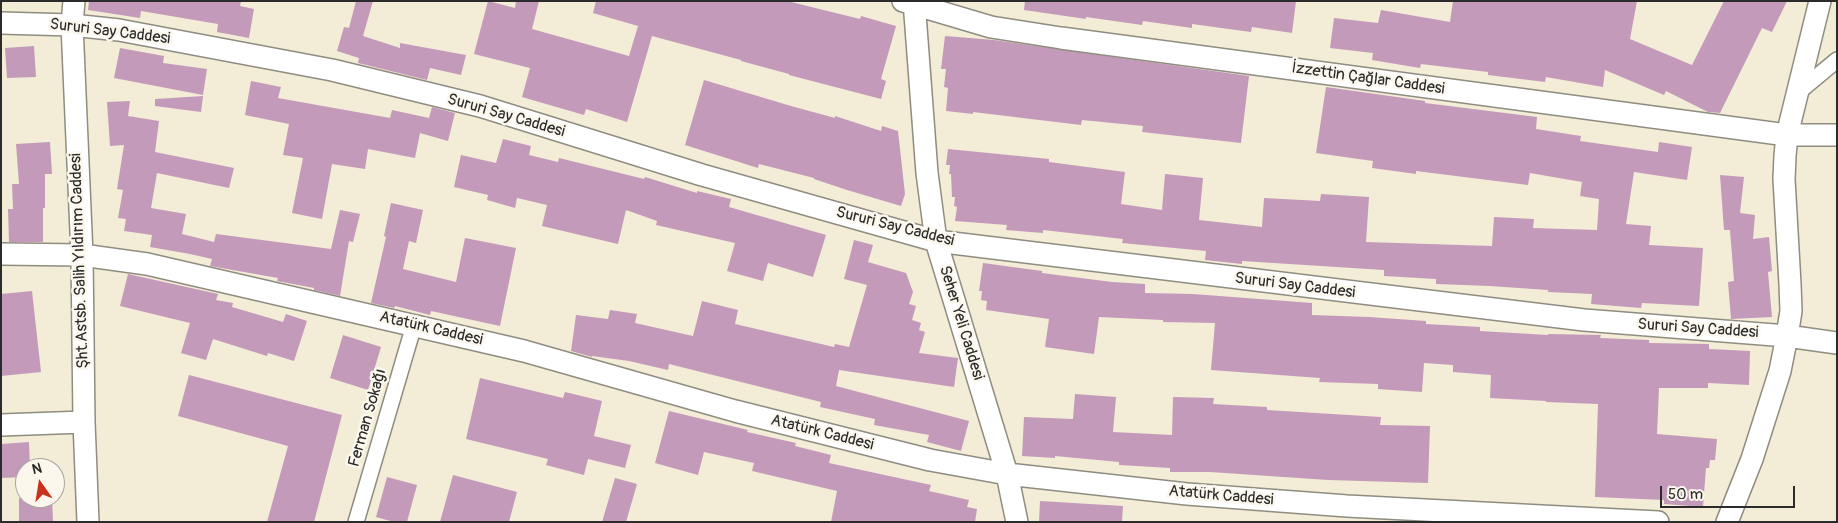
<!DOCTYPE html>
<html>
<head>
<meta charset="utf-8">
<style>
  body { margin:0 }
  #map { position:relative; width:1838px; height:523px; overflow:hidden; background:#f3ecd6; font-family:Pangolin,sans-serif }
  canvas { display:block }
  .frame { position:absolute; inset:0; border:2px solid #2b2b2b; pointer-events:none }
  .north { position:absolute; left:15px; top:458px; width:50px; height:50px; box-sizing:border-box; background:#fbf7ec; border:1px solid #a8a59f; border-radius:50%; rotate:347deg; font-size:14px; font-weight:700; line-height:20px; text-align:center; color:#2b2b2b }
  .north::after { content:''; display:block; margin:auto; width:18px; height:22px; background:#c8321e; clip-path:polygon(50% 0,100% 100%,50% 72%,0 100%) }
  .scale { position:absolute; left:1660px; top:486px; width:135px; height:22px; box-sizing:border-box; border:2px solid #2b2b2b; border-top:0; padding-left:6px; font-size:15px; line-height:18px; white-space:nowrap; color:#2b2b2b; -webkit-text-stroke:4px #fbf7ec; paint-order:stroke }
</style>
</head>
<body>
<div id="map">
<canvas width="1838" height="523"></canvas>
<div class="frame"></div>
<div class="north">N</div>
<div class="scale">50 m</div>
</div>
<script>
const context = document.querySelector('canvas').getContext('2d');
context.lineJoin = 'round';
function paint(path, color) { context.fillStyle = color; context.fill(path, 'evenodd'); }
const toPath = rows => new Path2D(rows.map(r => 'M' + r).join(''));
function strokePath(path, color, width, dash) { context.strokeStyle = color; context.lineWidth = width; context.lineCap = dash ? 'butt' : 'round'; context.setLineDash(dash || []); context.stroke(path); }
function write(font, color, halo, rows, align = 'center') {
  context.font = font + ' Pangolin,sans-serif'; context.lineWidth = 5; context.setLineDash([]); context.textBaseline = 'middle'; context.strokeStyle = halo; context.fillStyle = color; for (const [text, x, y, turn = 0] of rows) {
    context.save(); context.translate(x, y); context.rotate((+turn || 0) * Math.PI / 180); context.textAlign = isNaN(turn) ? turn : align; if (halo) context.strokeText(text, 0, 0); context.fillText(text, 0, 0); context.restore();
  }
}
const building = toPath([
  [89,1,241,1,240,6,254,9,249,38,217,32,218,24,141,11,140,18,88,10],
  [356,1,373,1,363,36,400,48,400,43,466,55,461,75,430,68,427,80,358,63,359,58,337,51,344,27,349,28],
  [488,1,515,8,516,1,539,1,532,29,629,56,638,26,593,13,596,1,787,1,860,19,861,16,896,26,881,79,886,81,881,99,789,75,789,74,741,61,741,60,652,36,627,122,586,109,584,115,522,97,530,68,474,54],
  [1025,1,1296,1,1292,33,1252,27,1251,32,1192,24,1192,28,1143,21,1142,25,1086,17,1086,19,1024,10],
  [1453,1,1637,1,1630,39,1692,65,1724,1,1787,1,1772,32,1762,28,1720,113,1708,112,1666,91,1664,95,1605,70,1603,87,1546,77,1545,82,1488,75,1488,72,1421,64,1420,68,1372,60,1373,53,1330,48,1334,18,1378,23,1381,10,1450,22],
  [945,36,994,40,1249,76,1241,143,1142,132,1143,126,1082,120,1081,125,973,112,973,114,946,111,948,88,944,87,946,69,941,69],
  [34,46,36,77,7,78,5,48],
  [120,48,164,56,163,63,207,69,203,95,114,78],
  [704,80,791,106,835,118,835,116,881,131,882,126,898,131,905,194,901,206,847,190,814,179,814,178,759,164,758,168,685,145],
  [251,81,281,87,278,98,390,118,392,110,429,118,432,107,455,113,448,141,420,133,415,158,368,149,365,169,332,164,322,219,292,213,303,158,283,155,289,124,245,115],
  [1326,87,1425,101,1425,103,1537,117,1536,129,1581,136,1580,141,1658,152,1659,142,1692,147,1687,180,1634,172,1626,224,1651,226,1649,245,1703,248,1699,306,1642,303,1641,308,1591,304,1592,294,1548,292,1548,290,1490,286,1436,284,1436,279,1384,276,1384,270,1242,261,1242,264,1205,260,1206,251,1122,243,1123,239,1043,230,1043,233,1006,230,1007,225,955,221,957,207,954,206,955,197,952,197,951,174,949,174,950,165,946,165,948,149,1049,159,1049,162,1125,172,1121,204,1162,210,1165,174,1203,178,1199,220,1262,227,1264,198,1320,201,1321,194,1369,197,1366,242,1492,246,1494,217,1534,219,1533,228,1597,230,1599,199,1580,196,1582,182,1530,173,1528,185,1416,171,1416,174,1372,168,1373,161,1316,153],
  [203,96,201,112,155,106,155,99],
  [130,101,128,116,159,121,155,152,234,168,229,188,157,173,151,208,186,214,182,234,214,242,216,234,331,249,340,210,360,214,353,242,349,241,340,296,314,290,314,288,277,281,278,278,210,266,212,259,190,254,150,247,152,235,124,231,126,219,118,218,123,190,117,189,124,145,110,146,107,102],
  [503,139,531,146,529,155,558,162,559,158,644,179,645,177,697,193,697,191,731,199,729,207,826,235,813,277,768,263,763,281,727,271,735,243,656,225,657,221,626,210,618,244,542,226,547,205,517,198,515,208,487,200,488,195,454,187,461,155,496,163],
  [50,142,52,174,45,174,45,208,43,208,43,242,9,242,8,209,13,209,12,184,19,184,16,144],
  [1720,175,1744,177,1740,213,1755,215,1753,239,1769,237,1772,271,1768,272,1772,317,1731,319,1728,282,1734,281,1730,230,1724,230],
  [391,203,423,210,416,243,409,241,403,269,456,282,465,238,516,248,500,326,431,311,430,315,395,306,394,308,371,303,386,237,384,236],
  [854,240,873,245,868,262,906,273,913,292,909,304,916,306,912,320,921,323,919,330,925,332,919,353,958,358,954,387,839,370,836,386,969,421,961,451,927,442,929,435,874,425,875,419,820,407,821,402,669,364,668,370,629,361,592,356,592,357,571,351,576,315,608,319,610,310,637,314,635,323,693,336,702,301,738,310,735,324,834,347,835,344,849,347,867,285,844,279],
  [983,263,1042,271,1042,273,1112,282,1145,284,1145,293,1193,294,1312,303,1312,315,1369,317,1426,321,1426,324,1480,327,1480,331,1548,335,1548,334,1601,335,1600,338,1649,340,1649,343,1709,344,1709,349,1750,351,1749,385,1708,383,1708,388,1659,388,1657,434,1717,439,1715,460,1710,460,1709,468,1706,468,1703,507,1664,504,1664,500,1595,497,1598,404,1546,402,1546,401,1490,398,1491,375,1453,372,1453,365,1424,363,1422,392,1378,389,1378,384,1319,382,1320,378,1211,370,1215,323,1163,322,1163,320,1099,317,1094,354,1045,347,1049,319,986,310,987,301,981,300,982,291,979,291],
  [128,274,218,294,216,300,233,303,232,307,283,322,286,314,307,321,294,361,268,353,267,356,213,339,206,360,181,353,190,323,120,306],
  [32,291,41,372,1,376,1,294],
  [343,335,381,347,368,390,330,378],
  [189,375,342,415,314,522,267,522,288,446,178,416],
  [480,378,563,398,565,392,602,401,594,436,631,445,625,468,588,459,584,475,546,465,548,459,466,439],
  [1075,394,1116,397,1113,432,1172,435,1173,397,1214,398,1213,404,1267,407,1267,410,1381,417,1380,425,1430,426,1428,483,1328,480,1210,472,1170,472,1170,468,1119,465,1119,462,1055,456,1055,458,1022,456,1024,417,1073,419],
  [669,411,748,430,747,432,796,443,795,446,831,455,829,463,931,485,929,491,969,500,967,507,977,509,975,522,831,522,837,491,752,471,754,463,704,452,698,475,655,463],
  [29,442,30,468,25,468,25,477,1,478,1,444],
  [453,475,517,492,509,522,440,522],
  [387,477,417,485,407,522,394,522,376,517],
  [615,478,637,484,626,522,602,522],
  [19,498,52,498,53,522,19,522],
  [1040,501,1123,506,1122,522,1039,522]
]);
const street = toPath([
  [1796,94,1837,60],
  [356,522,414,325]
]);
const secondary = toPath([
  [74,1,72,25,82,255,84,422,88,522],
  [903,1,991,27,1061,38,1787,135,1837,135],
  [914,1,927,173,936,241,1007,474,1017,522],
  [1,23,72,25,119,30,332,70,480,106,702,175,936,241,1584,320,1787,336,1837,343],
  [1,254,82,255,147,264,524,351,735,411,930,460,1007,474,1187,494,1347,506,1658,522],
  [1,425,84,422],
  [1727,522,1752,459,1780,371,1787,336,1791,311,1790,284,1784,179,1785,156,1787,135,1820,1]
]);
const streetNames = [
  ["Sururi Say Caddesi",110,32,7],
  ["İzzettin Çağlar Caddesi",1368,79,8],
  ["Sururi Say Caddesi",506,116,16],
  ["Sururi Say Caddesi",895,227,14],
  ["Şht.Astsb. Salih Yıldırım Caddesi",80,261,-92],
  ["Sururi Say Caddesi",1295,286,7],
  ["Seher Yeli Caddesi",961,323,73],
  ["Atatürk Caddesi",431,329,13],
  ["Sururi Say Caddesi",1698,329,4],
  ["Ferman Sokağı",368,418,-74],
  ["Atatürk Caddesi",822,433,14],
  ["Atatürk Caddesi",1221,496,5]
];
paint(building, '#c49aba');
strokePath(street, '#8f8c80', 18);
strokePath(secondary, '#8f8c80', 24);
strokePath(street, '#fff', 15);
strokePath(secondary, '#fff', 21);
write('16px', '#2b2b2b', '#fbf7ec', streetNames);
</script>
</body>
</html>
